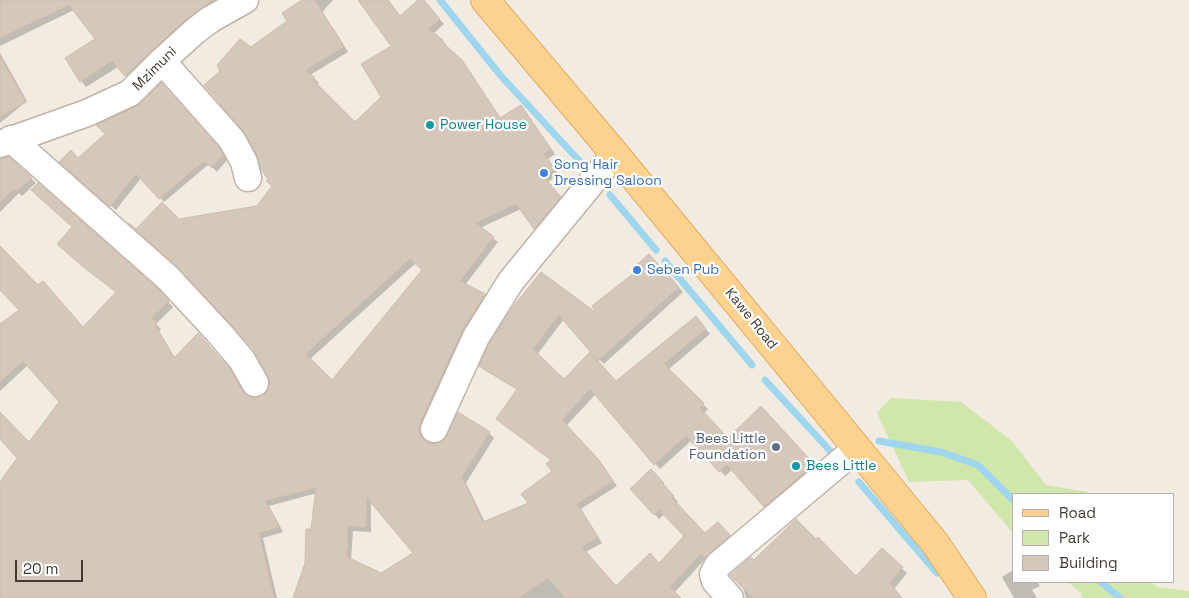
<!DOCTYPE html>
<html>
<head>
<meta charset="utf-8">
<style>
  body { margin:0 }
  #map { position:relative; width:1189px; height:598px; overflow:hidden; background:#f1ebe2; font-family:"Space Grotesk",sans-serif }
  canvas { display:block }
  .legend { position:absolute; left:1012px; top:493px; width:162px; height:90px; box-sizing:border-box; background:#fff; border:1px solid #b3b1ad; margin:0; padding:6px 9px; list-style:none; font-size:15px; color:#423b33 }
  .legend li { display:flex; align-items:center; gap:10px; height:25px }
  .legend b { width:25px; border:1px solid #b3b1ad }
  .scale { position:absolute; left:15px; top:560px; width:68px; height:22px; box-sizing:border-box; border:2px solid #423b33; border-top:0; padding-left:6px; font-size:15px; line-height:18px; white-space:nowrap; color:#423b33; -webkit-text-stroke:4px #fff; paint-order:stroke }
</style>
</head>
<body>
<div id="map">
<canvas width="1189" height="598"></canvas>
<ul class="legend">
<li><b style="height:6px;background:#fdd28f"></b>Road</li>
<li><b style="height:14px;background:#d1e6ab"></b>Park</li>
<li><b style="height:14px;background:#d5c8bb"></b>Building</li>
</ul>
<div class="scale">20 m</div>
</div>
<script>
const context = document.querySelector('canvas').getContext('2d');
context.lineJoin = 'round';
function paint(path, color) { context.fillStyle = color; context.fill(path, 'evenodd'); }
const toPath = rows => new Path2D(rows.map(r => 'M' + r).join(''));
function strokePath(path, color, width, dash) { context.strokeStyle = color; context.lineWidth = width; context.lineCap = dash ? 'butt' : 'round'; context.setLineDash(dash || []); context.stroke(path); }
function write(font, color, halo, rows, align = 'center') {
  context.font = font + ' "Space Grotesk",sans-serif'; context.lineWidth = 4.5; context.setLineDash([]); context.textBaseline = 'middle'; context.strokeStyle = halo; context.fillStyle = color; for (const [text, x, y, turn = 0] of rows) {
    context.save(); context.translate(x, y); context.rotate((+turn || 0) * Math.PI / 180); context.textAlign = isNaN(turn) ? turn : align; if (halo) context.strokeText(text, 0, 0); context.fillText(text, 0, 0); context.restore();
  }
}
const green = toPath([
  [891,398,961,402,1012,441,1046,485,1088,492,1089,494,1013,494,1013,533,968,480,909,482,877,413],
  [1068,582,1149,582,1158,587,1189,591,1189,598,1081,598,1082,594]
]);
const shadow = toPath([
  [0,0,230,0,132,81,118,67,86,87,81,81,97,40,74,10,0,46],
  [305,0,333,0,289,49,329,24,334,29,348,52,310,75,319,83,317,86,355,124,382,97,393,46,362,0,388,0,401,17,420,0,422,0,444,24,433,34,443,41,447,46,446,47,467,67,501,119,525,112,555,154,548,159,559,174,548,182,565,202,540,233,521,209,480,228,498,242,465,285,484,295,489,300,424,437,426,443,435,445,489,433,494,438,466,483,485,522,530,504,554,472,552,460,518,390,486,371,481,366,513,309,602,319,649,256,683,292,604,364,599,359,597,361,616,383,700,322,710,334,668,370,708,409,704,413,728,439,766,413,818,470,770,511,733,469,725,476,692,440,660,469,596,394,566,426,604,467,617,486,581,509,602,543,586,552,616,588,659,565,686,536,665,514,659,519,632,489,651,471,668,489,667,490,678,502,676,503,705,535,718,523,734,541,710,562,706,558,674,593,680,598,295,598,306,564,317,493,269,506,283,532,263,538,277,598,0,598,0,484,19,457,0,438,0,413,30,444,61,402,28,365,0,391,0,325,21,311,0,289,0,264,38,287,84,328,118,293,157,290,173,307,156,324,161,329,159,331,175,358,203,339,234,375,247,397,255,399,263,397,269,392,271,384,269,376,179,221,257,207,273,186,270,179,251,49,289,22],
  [416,263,423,270,332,382,309,360],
  [564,319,597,357,564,381,537,355],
  [371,501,415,553,381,574,351,561,353,531,371,532],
  [0,53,27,101,0,123],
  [166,89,224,155,227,160,217,172,209,164,164,202,141,178,116,210,66,166,78,159,137,107],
  [8,158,36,183,22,196,19,193,0,212,0,160],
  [882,549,907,573,894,589,901,598,746,598,743,587,754,562,856,577],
  [1013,570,1013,582,1037,582,1040,586,1032,590,1037,598,1014,598,1002,577]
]);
const stream = toPath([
  [440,0,501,76,585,167],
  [610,195,656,250],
  [665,261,752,365],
  [765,380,833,454],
  [879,441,941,452,978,465,1013,500],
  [859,482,937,573],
  [1101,582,1120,598]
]);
const building = toPath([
  [0,0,214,0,185,20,125,76,112,61,80,82,65,58,95,39,69,5,0,38,0,0],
  [302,0,315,0,344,47,306,70,315,78,313,80,355,122,381,97,361,64,391,46,358,0,388,0,400,16,418,0,424,0,440,19,429,29,443,40,442,42,462,60,500,118,521,105,551,149,544,154,555,169,544,177,561,197,534,229,516,204,476,223,494,237,460,281,485,294,462,331,420,423,419,431,422,437,427,442,435,444,442,441,447,436,458,412,490,432,462,477,483,522,528,503,521,494,552,471,546,464,551,460,496,419,517,389,479,366,489,344,512,308,541,272,598,314,592,306,634,273,631,270,649,254,679,287,598,361,559,315,533,349,564,379,590,352,616,381,696,316,706,329,664,364,704,403,700,408,728,438,761,406,814,464,764,507,727,465,719,472,686,436,654,465,590,389,562,420,599,460,613,481,577,504,598,537,582,547,616,586,650,553,659,563,684,536,659,510,654,515,630,489,651,469,664,483,663,484,674,496,672,498,705,533,718,522,730,535,705,558,701,554,670,587,681,598,565,598,548,578,519,598,293,598,305,563,306,529,311,529,316,488,265,501,280,527,259,533,274,598,0,598,0,482,17,458,0,439,0,412,29,442,59,402,23,361,0,382,0,324,19,310,0,290,0,246,38,285,43,281,45,283,83,327,116,292,82,266,57,244,72,227,31,190,38,183,158,289,169,301,152,318,157,323,155,325,174,358,198,333,230,369,242,390,247,396,255,398,263,396,268,390,270,383,268,376,254,350,179,268,128,223,136,229,162,202,179,219,257,206,272,186,266,181,268,179,261,169,257,155,245,133,204,85,220,71,217,65,240,39,251,47,287,21,282,13,302,0],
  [410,259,422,270,332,380,306,354,410,259],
  [367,498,413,553,381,573,347,557,348,527,366,527,367,498],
  [0,56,26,102,0,117,0,56],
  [161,83,220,149,223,155,212,168,204,161,159,199,136,174,110,207,59,162,71,150,78,158,105,134,96,125,137,106,161,83],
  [9,157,32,178,16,192,14,189,0,203,0,159,9,157],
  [796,519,816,539,818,537,856,576,882,548,903,567,890,583,902,598,753,598,730,575,751,557,754,560,796,519]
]);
const minor = toPath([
  [162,61,232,140,244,162,248,178],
  [11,139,168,278,220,334,242,360,255,383],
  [0,144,87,113,130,93,162,61,195,31,211,19,245,0],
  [434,429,476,337,511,281,615,154],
  [730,598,715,581,713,574,718,565,857,448]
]);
const major = toPath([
  [485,0,615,154,935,543,972,598]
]);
const markers = [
  [430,125,5,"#0f9aa8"],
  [544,173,5,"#3f7fe0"],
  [637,270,5,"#3f7fe0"],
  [776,447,5,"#5c6f8a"],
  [796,466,5,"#0f9aa8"]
];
const streetNames = [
  ["Mzimuni",155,69,-45],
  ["Kawe Road",751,319,51]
];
const cultureNames = [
  ["Power House",440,125],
  ["Bees Little",806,466]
];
const shopNames = [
  ["Song Hair",554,165],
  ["Dressing Saloon",554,181],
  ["Seben Pub",647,270]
];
const serviceNames = [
  ["Bees Little",766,439],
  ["Foundation",766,455]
];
paint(green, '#d1e6ab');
paint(shadow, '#0003');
strokePath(stream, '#9ed6ee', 7);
paint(building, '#d5c8bb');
strokePath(building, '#cdbcab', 1);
strokePath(minor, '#bfb4a8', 29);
strokePath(major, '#e1ac60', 30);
strokePath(minor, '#fff', 26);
strokePath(major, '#fdd28f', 28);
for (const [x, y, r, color] of markers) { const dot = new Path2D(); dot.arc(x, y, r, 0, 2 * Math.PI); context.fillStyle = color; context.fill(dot); strokePath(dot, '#fff', 2); }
write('14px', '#423b33', '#fff', streetNames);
write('14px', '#0d838f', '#fff', cultureNames, 'left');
write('14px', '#366cbe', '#fff', shopNames, 'left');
write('14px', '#4e5e75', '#fff', serviceNames, 'right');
</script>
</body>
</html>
